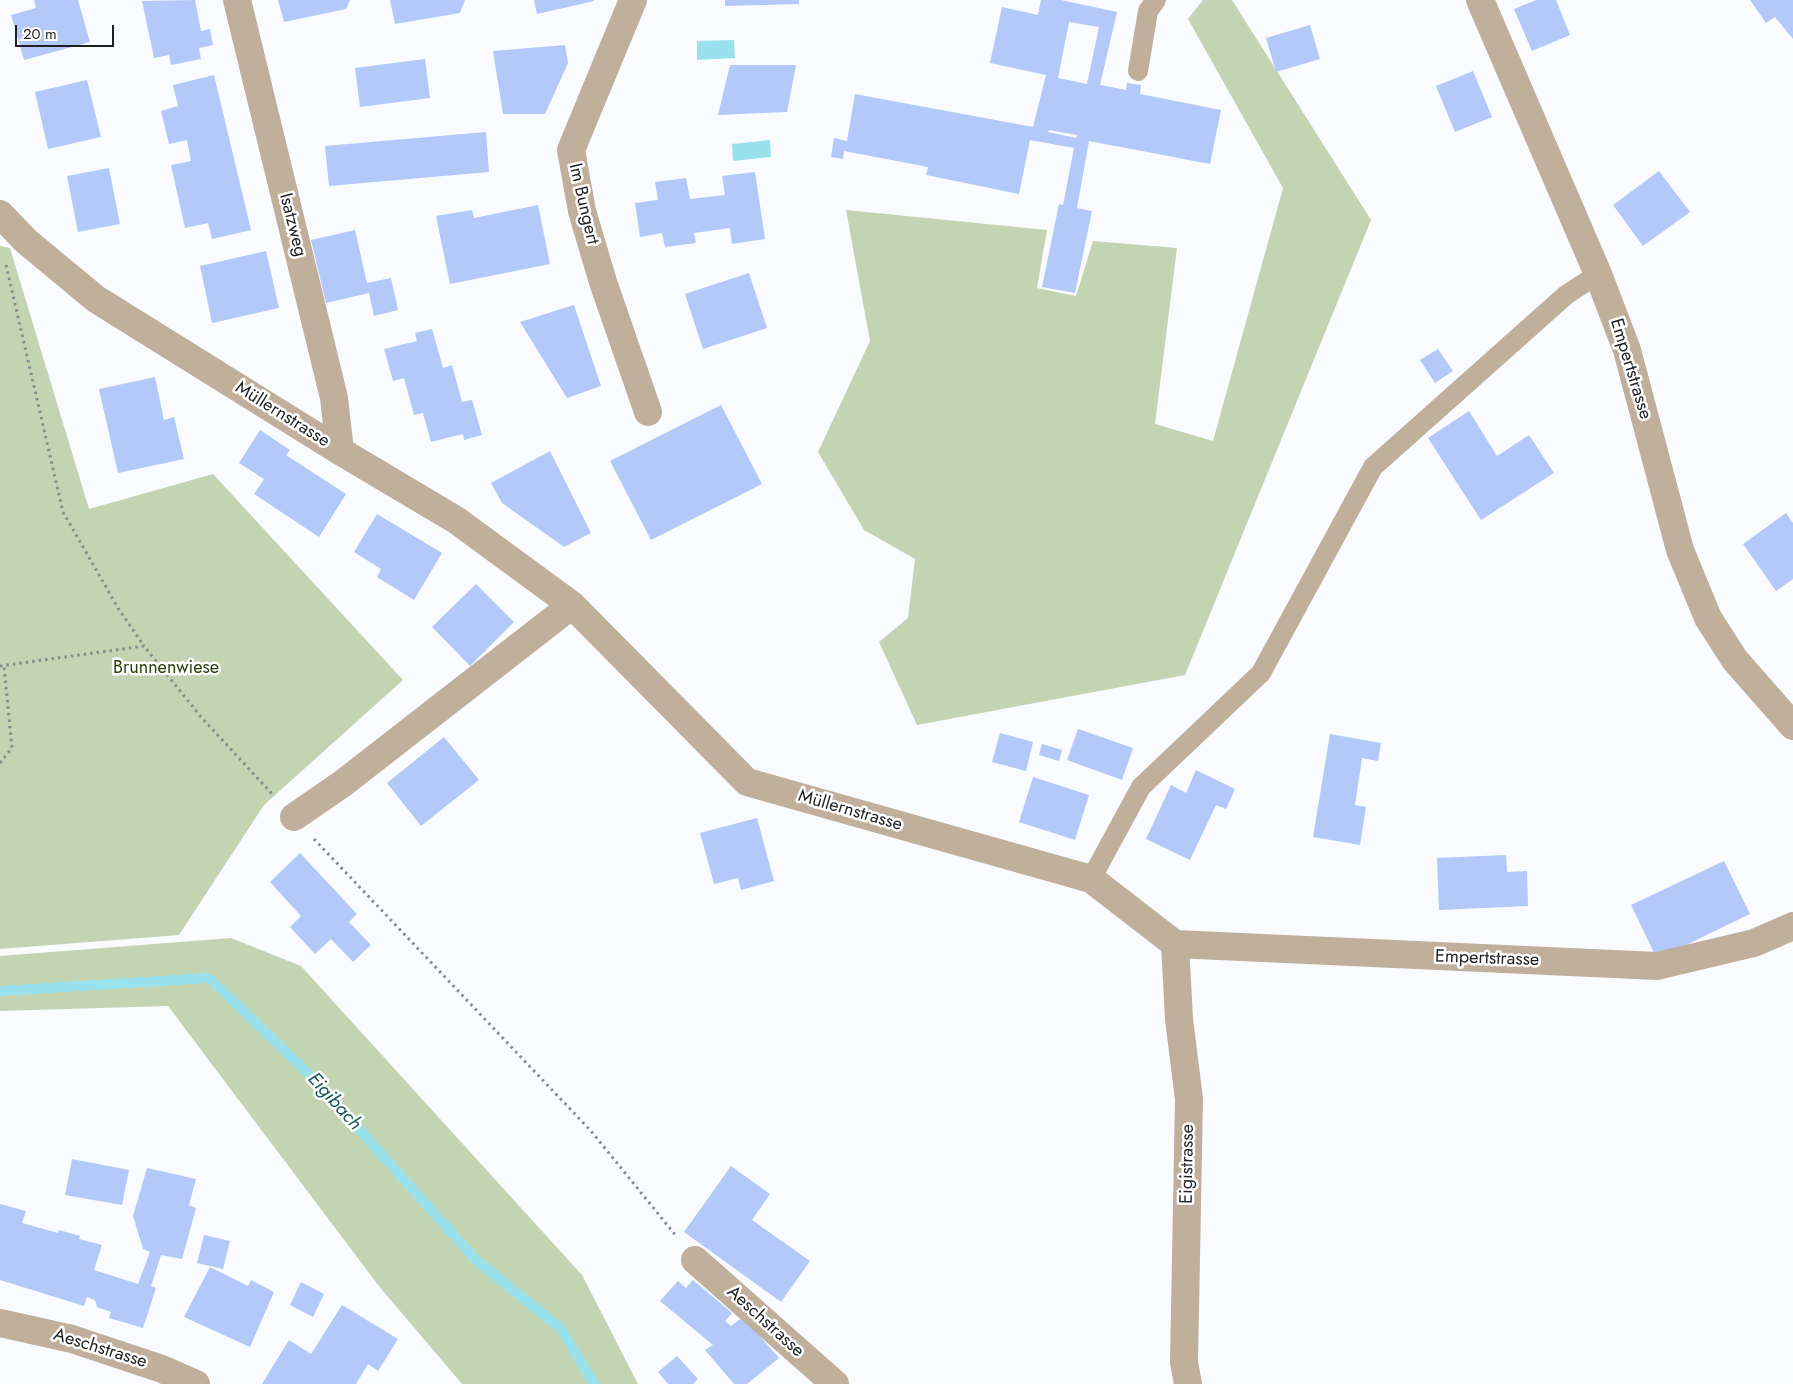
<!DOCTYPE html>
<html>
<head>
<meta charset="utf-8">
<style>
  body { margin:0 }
  #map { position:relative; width:1793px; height:1384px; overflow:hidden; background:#f9fbfe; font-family:Jost,sans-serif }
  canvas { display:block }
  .scale { position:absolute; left:15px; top:25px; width:99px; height:22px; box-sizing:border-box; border:2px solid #1e1f20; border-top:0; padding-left:6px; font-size:15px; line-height:18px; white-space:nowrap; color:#1e1f20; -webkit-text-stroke:4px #fff; paint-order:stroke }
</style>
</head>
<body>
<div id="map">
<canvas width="1793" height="1384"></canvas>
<div class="scale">20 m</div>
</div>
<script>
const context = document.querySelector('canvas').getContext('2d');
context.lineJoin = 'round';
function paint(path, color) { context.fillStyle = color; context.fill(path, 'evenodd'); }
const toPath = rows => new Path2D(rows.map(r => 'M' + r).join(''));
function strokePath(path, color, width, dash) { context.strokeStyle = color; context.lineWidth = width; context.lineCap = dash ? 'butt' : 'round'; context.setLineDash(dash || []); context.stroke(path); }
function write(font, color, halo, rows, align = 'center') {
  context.font = font + ' Jost,sans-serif'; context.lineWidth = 5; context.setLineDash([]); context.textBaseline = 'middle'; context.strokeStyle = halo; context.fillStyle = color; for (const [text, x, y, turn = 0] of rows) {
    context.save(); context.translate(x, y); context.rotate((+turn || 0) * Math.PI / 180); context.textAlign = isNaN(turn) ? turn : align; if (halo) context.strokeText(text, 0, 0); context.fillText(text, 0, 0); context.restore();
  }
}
const green = toPath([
  [1203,0,1232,0,1371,220,1185,675,917,725,879,642,908,618,915,559,864,530,818,452,870,341,846,210,1047,230,1037,288,1076,296,1093,241,1177,248,1155,424,1213,441,1283,188,1188,19],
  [0,246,10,248,89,509,213,474,403,680,264,805,179,935,0,949],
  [231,938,301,966,582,1275,638,1384,462,1384,378,1285,168,1006,0,1011,0,956]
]);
const water = toPath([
  [734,40,735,58,697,60,697,41],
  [770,140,771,157,733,161,732,144]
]);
const stream = toPath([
  [0,991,209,978,312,1077,475,1259,561,1329,594,1384]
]);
const building = toPath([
  [34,0,78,0,90,42,24,60,11,15,36,8],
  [195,0,201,31,210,29,213,45,199,48,201,59,171,65,169,55,154,58,142,1],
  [278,0,350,0,346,9,284,22],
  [390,0,465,0,460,13,395,24],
  [534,0,594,0,594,1,537,14],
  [725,0,799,0,799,4,725,6],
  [1041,0,1061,0,1117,12,1100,85,1126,90,1127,83,1141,85,1140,94,1221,110,1210,164,1089,141,1077,208,1092,211,1075,293,1042,287,1059,204,1063,205,1074,148,1030,140,1019,194,926,175,928,167,844,151,843,159,831,157,834,138,847,141,855,94,1033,127,1046,75,990,63,1002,7,1038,15],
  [1069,22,1099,27,1087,84,1058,78],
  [1049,130,1077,135,1076,138,1048,132],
  [1536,0,1556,0,1570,35,1532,51,1514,9],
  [1750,0,1793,0,1793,39,1775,17,1766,23],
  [1310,25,1320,59,1276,72,1266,38],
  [565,45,568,63,545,114,503,114,493,51],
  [425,59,430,98,360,107,355,68],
  [730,65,796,65,787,112,718,115],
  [1473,71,1492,117,1455,132,1436,86],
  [214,75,251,230,212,239,208,223,185,228,171,165,191,161,187,140,169,144,161,111,178,106,173,85],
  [87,80,101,137,48,149,35,92],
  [486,132,489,172,329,186,325,146],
  [109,168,120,224,78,232,67,176],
  [1659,171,1690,212,1643,246,1613,205],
  [755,172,765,239,732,244,730,228,694,233,696,243,665,247,662,233,640,237,635,203,658,200,655,182,686,178,690,199,725,195,722,176],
  [538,205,550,264,450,284,436,216,472,210,474,218],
  [355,230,367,283,391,278,398,310,374,316,369,293,326,303,311,240],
  [266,251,279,308,212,323,200,266],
  [749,273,767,328,703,349,685,294],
  [574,305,601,386,567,398,520,322],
  [432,329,443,368,452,365,462,402,472,400,482,435,464,440,463,434,431,442,423,413,414,415,404,378,393,381,384,349,417,341,415,333],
  [1438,349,1453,371,1435,383,1420,360],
  [155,377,164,420,174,417,184,459,118,473,99,389],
  [721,405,762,484,651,540,610,461],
  [1469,411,1497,456,1529,435,1554,473,1481,520,1428,438],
  [260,430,290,450,286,455,346,494,319,537,254,494,264,479,239,463],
  [550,451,591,533,564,547,502,503,491,483],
  [1786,513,1793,523,1793,579,1776,591,1743,544],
  [377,514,442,553,414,600,377,577,381,569,354,552],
  [476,584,514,622,470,666,432,627],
  [1078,729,1133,748,1122,780,1067,760],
  [1000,733,1033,742,1026,771,992,762],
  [1330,734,1381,743,1378,761,1362,758,1355,805,1366,807,1360,845,1313,837],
  [444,737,479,780,421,826,387,783],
  [1042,744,1062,750,1059,761,1039,755],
  [1196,770,1235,789,1226,809,1216,805,1190,860,1146,839,1171,785,1186,793],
  [1033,777,1089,795,1075,840,1019,822],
  [757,818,774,881,741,890,738,878,714,884,700,833],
  [300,853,357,914,349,922,371,945,353,962,331,939,315,954,290,927,301,916,270,882],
  [1506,855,1507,872,1527,871,1528,906,1439,910,1437,858],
  [1724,861,1750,914,1657,959,1631,905],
  [72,1159,129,1170,122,1205,65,1195],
  [731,1166,770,1194,752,1220,810,1261,781,1302,684,1232],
  [147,1168,196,1179,189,1205,196,1208,182,1259,161,1255,151,1286,156,1288,143,1328,109,1318,111,1312,97,1307,95,1300,87,1297,84,1306,0,1280,0,1204,26,1211,22,1223,58,1233,59,1230,80,1236,79,1239,102,1245,94,1270,138,1284,150,1252,143,1249,133,1216],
  [204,1235,230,1241,223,1269,197,1263],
  [210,1267,248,1286,251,1280,274,1292,250,1347,184,1317],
  [693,1280,732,1313,725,1321,731,1326,743,1317,779,1358,747,1384,734,1384,705,1350,713,1345,660,1301,678,1281,686,1288],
  [301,1282,324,1294,313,1317,290,1305],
  [342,1305,398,1339,378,1371,368,1364,356,1384,262,1384,289,1340,311,1354],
  [677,1356,698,1379,693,1384,668,1384,658,1372]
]);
const path = toPath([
  [6,265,63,512,118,608,144,646],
  [0,666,144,646,201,717,274,796],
  [0,763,12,748,4,666],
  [314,839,591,1131,677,1237]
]);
const service = toPath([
  [1138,71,1148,11,1156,0],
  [1091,879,1141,787,1261,673,1373,467,1566,295,1598,274]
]);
const minor = toPath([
  [237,0,334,398,340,451],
  [633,0,571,150,582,211,603,282,648,412],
  [1480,0,1598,274,1627,350,1680,550,1708,618,1735,660,1793,726],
  [0,214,26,241,96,299,340,451,456,520,572,605,747,782,1091,879,1175,944],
  [294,817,342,784,572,605],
  [1175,944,1657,966,1754,943,1793,926],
  [1175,944,1179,1019,1189,1099,1184,1362,1188,1384],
  [695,1260,835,1384],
  [0,1323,72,1339,162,1369,196,1384]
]);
const streetNames = [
  ["Im Bungert",583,204,77],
  ["Isatzweg",292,225,76],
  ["Empertstrasse",1630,369,73],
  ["Müllernstrasse",282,415,32],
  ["Müllernstrasse",850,811,16],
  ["Empertstrasse",1487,959,2],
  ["Eigistrasse",1188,1164,-89],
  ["Aeschstrasse",765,1322,42],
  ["Aeschstrasse",100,1349,17]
];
const parkNames = [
  ["Brunnenwiese",166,669]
];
const waterNames = [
  ["Eigibach",334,1102,48]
];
paint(green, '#c3d4b3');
paint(water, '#99e2ed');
strokePath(stream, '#99e2ed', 10);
paint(building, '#b2c9fa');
strokePath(path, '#8a8b8d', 3, [2.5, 4]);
strokePath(service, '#bfaf9b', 20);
strokePath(minor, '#bfaf9b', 28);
write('18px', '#1e1f20', '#fff', streetNames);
write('18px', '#2b420c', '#fff', parkNames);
write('italic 19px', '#15545d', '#fff', waterNames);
</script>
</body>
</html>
